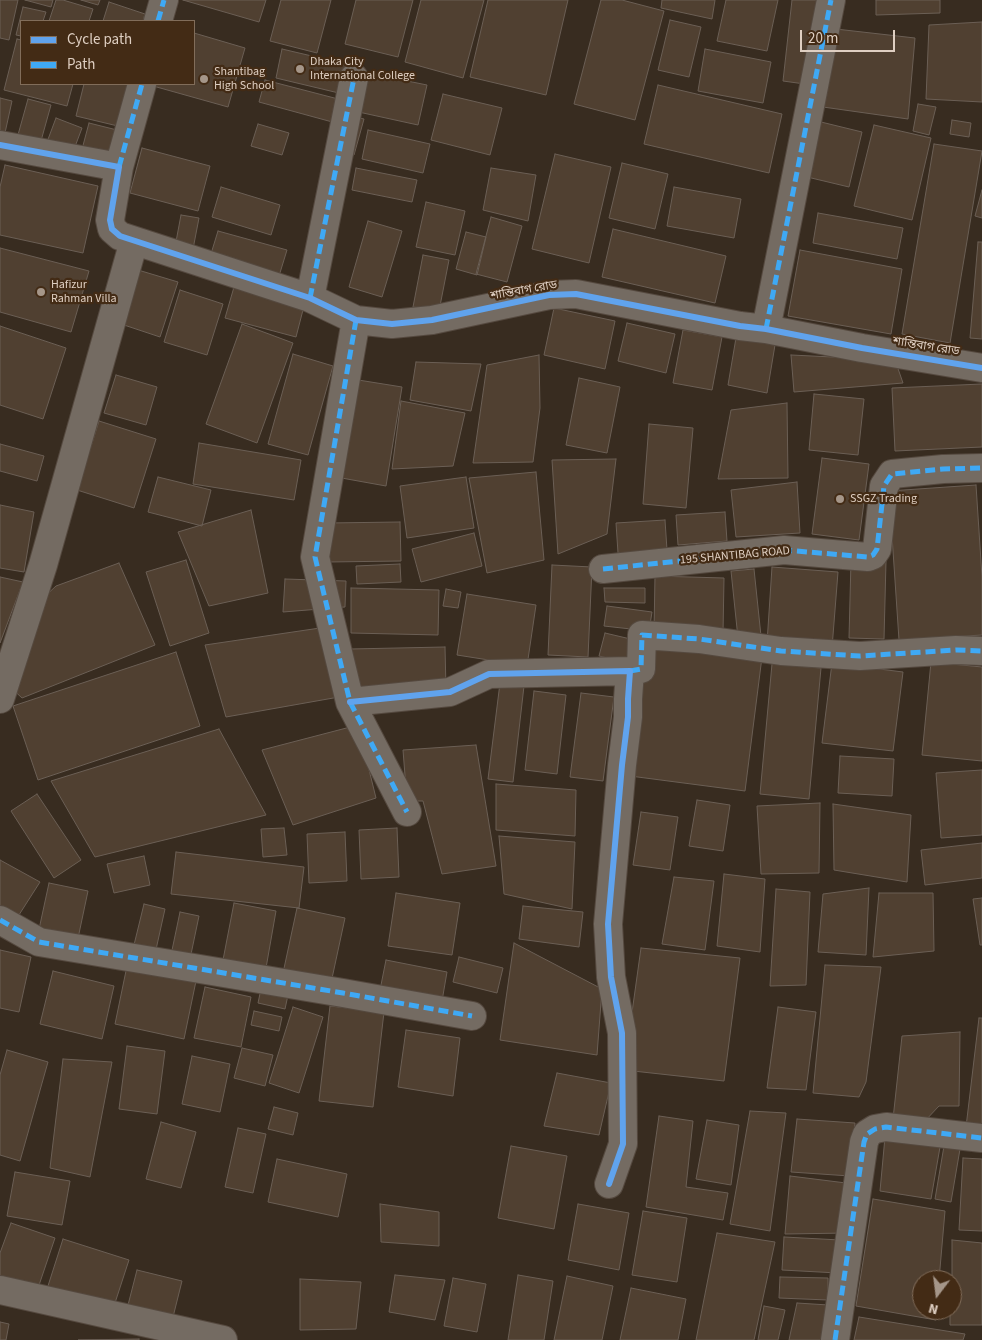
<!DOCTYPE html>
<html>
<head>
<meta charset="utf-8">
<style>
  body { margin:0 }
  #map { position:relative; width:982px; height:1340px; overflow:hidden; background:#382c20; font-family:"Source Sans 3",sans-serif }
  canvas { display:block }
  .legend { position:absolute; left:20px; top:20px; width:175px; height:65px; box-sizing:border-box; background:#432b15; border:1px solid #816d5a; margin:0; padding:6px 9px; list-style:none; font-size:15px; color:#dfcfc2 }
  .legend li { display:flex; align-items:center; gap:10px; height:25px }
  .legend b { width:25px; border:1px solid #816d5a }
  .north { position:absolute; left:912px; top:1270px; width:50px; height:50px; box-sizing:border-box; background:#432b15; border:1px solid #816d5a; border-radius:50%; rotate:195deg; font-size:14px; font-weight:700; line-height:20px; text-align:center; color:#dfcfc2 }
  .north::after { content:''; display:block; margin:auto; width:18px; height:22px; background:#a59689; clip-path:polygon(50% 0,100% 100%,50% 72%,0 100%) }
  .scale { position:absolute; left:800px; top:30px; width:95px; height:22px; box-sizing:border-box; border:2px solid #dfcfc2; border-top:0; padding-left:6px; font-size:15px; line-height:18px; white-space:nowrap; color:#dfcfc2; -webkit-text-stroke:4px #432b15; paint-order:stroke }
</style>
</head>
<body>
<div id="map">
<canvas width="982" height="1340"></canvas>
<ul class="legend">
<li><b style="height:6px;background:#60a3ed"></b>Cycle path</li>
<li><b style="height:6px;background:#3fa9f5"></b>Path</li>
</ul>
<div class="north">N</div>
<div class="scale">20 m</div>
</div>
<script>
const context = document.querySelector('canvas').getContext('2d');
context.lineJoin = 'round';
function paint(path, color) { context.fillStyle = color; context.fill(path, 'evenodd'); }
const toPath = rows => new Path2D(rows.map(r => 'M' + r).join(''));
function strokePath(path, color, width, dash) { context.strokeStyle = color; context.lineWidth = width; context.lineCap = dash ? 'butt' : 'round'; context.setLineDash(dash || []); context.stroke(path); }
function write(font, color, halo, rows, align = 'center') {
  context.font = font + ' "Source Sans 3","Noto Sans Bengali",sans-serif'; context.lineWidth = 4.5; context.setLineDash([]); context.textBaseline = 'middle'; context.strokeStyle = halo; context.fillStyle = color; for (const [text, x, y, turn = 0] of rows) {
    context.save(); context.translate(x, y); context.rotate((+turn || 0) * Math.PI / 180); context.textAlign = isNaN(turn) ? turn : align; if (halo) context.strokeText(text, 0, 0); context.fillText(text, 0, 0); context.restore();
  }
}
const building = toPath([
  [0,0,18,0,9,40,0,38,0,0],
  [25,0,53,0,51,7,25,0],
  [56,0,63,0,93,9,89,21,49,21,56,0],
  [81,0,100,0,98,5,81,0],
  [183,0,266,0,259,22,183,0],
  [281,0,331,0,317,53,270,41,281,0],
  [356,0,413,0,398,57,345,44,356,0],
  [421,0,484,0,463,78,405,62,421,0],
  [488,0,568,0,546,95,470,77,488,0],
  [601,0,622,0,664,11,635,120,574,104,601,0],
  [662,0,715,0,712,19,661,8,662,0],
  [726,0,778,0,767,51,717,41,726,0],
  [792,0,822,0,812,85,783,81,792,0],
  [876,0,940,0,940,13,876,15,876,0],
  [109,2,145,14,143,21,103,21,109,2],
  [23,7,46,12,43,21,21,21,21,36,16,35,23,7],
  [670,20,701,27,689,77,658,70,670,20],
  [982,22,982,102,926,99,929,25,982,22],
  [827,28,915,38,908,119,816,106,827,28],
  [194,33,245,48,228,107,146,84,194,84,194,33],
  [17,39,21,40,21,84,73,84,67,106,4,90,17,39],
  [282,49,350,65,343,94,276,78,282,49],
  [705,49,771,62,763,103,698,91,705,49],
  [363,72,427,85,418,125,354,111,363,72],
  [265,80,342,100,336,123,259,102,265,80],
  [84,84,133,84,122,127,76,116,84,84],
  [658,85,782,114,769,173,644,144,658,85],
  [443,94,502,108,490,155,431,140,443,94],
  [0,98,12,101,3,142,0,141,0,98],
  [28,99,51,105,39,148,16,142,28,99],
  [918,104,936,107,929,135,913,131,918,104],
  [351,116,364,119,354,155,341,152,351,116],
  [56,118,82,128,73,152,47,142,56,118],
  [952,120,971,123,969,137,950,134,952,120],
  [817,121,862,132,849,187,803,176,817,121],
  [89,123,125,132,117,162,81,153,89,123],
  [258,124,289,133,282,155,251,146,258,124],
  [874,125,931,138,912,220,854,206,874,125],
  [368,130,430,144,423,173,362,159,368,130],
  [934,144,982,151,950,343,902,334,934,144],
  [142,148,210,166,198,211,130,193,142,148],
  [555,154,611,167,589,263,532,249,555,154],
  [622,163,668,174,655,229,609,218,622,163],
  [5,165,98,186,83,253,0,235,0,187,5,165],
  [356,168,417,180,412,202,352,190,356,168],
  [491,168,536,175,528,221,483,210,491,168],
  [221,187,280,205,271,235,212,217,221,187],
  [674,187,741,199,734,238,667,226,674,187],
  [982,190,982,218,975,216,982,190],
  [426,202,465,211,455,255,416,247,426,202],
  [818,213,903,228,897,259,813,243,818,213],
  [181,215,199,218,193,249,175,247,181,215],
  [491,217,522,226,507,282,476,274,491,217],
  [368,221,402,231,382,297,349,287,368,221],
  [613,229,726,256,715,303,602,277,613,229],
  [218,231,287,250,279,276,210,257,218,231],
  [466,232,486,237,477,275,456,269,466,232],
  [978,242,982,242,982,339,970,338,978,242],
  [0,248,89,271,71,332,0,312,0,248],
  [800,250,902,269,891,334,788,316,800,250],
  [423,255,449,260,439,311,413,307,423,255],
  [138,270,178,282,160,337,121,324,138,270],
  [234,287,304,306,296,337,225,318,234,287],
  [180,290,223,304,207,355,164,342,180,290],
  [554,308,615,321,605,369,544,355,554,308],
  [627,323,675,334,666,373,618,361,627,323],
  [242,324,293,343,257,443,206,424,242,324],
  [0,326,66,348,43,419,0,405,0,326],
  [683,330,722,337,712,390,673,383,683,330],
  [737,332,776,339,767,393,728,385,737,332],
  [293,354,333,366,308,455,268,444,293,354],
  [539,355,540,408,533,462,473,463,487,365,539,355],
  [791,355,895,360,903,383,794,392,791,355],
  [416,362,481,364,471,411,410,400,416,362],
  [116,375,157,387,146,425,104,413,116,375],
  [579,378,620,387,607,453,566,445,579,378],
  [352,379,402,387,386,486,336,477,352,379],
  [982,384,982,447,895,451,892,388,982,384],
  [814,394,864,399,858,455,809,450,814,394],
  [401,401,465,413,453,466,392,469,401,401],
  [787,403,788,478,718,479,731,410,787,403],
  [99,421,156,439,134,508,77,490,99,421],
  [649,424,693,428,686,508,643,504,649,424],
  [199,443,301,460,294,500,193,484,199,443],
  [0,444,44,456,37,481,0,471,0,444],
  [822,458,869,464,859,540,812,534,822,458],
  [616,459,607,534,558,554,552,460,616,459],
  [536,472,544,560,487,573,469,478,536,472],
  [158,477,211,490,202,526,148,512,158,477],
  [466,477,474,528,407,538,400,486,466,477],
  [797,482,800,533,736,537,731,490,797,482],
  [976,485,982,577,982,635,899,640,889,491,976,485],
  [0,505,34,512,24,572,0,568,0,505],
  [251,510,268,593,209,606,178,532,251,510],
  [725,512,727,541,678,545,676,515,725,512],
  [665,520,667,550,618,553,616,523,665,520],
  [400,522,401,561,328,562,328,523,400,522],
  [474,533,482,566,421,582,412,549,474,533],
  [186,560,209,633,170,646,146,572,186,560],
  [851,561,886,561,884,639,849,638,851,561],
  [119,563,155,645,22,698,8,685,29,611,56,586,119,563],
  [400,564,401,582,357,584,356,566,400,564],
  [552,565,592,567,588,657,548,655,552,565],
  [772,567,838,572,832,648,767,643,772,567],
  [754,569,761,636,738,638,731,571,754,569],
  [655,576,724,578,723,633,654,632,655,576],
  [0,577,23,582,0,643,0,577],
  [285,579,346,581,345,607,283,612,285,579],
  [351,588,439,590,438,635,351,633,351,588],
  [604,588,645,588,645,603,605,602,604,588],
  [446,589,461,592,458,608,443,606,446,589],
  [467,594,536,605,527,666,457,655,467,594],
  [607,606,652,612,649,631,604,626,607,606],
  [320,628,339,697,226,717,205,645,320,628],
  [605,633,639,641,633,664,599,656,605,633],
  [648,643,762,657,745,791,630,776,648,643],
  [445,647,446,689,351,690,350,649,445,647],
  [176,652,200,726,38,780,13,706,176,652],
  [931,662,982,667,982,761,922,755,931,662],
  [832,663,903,672,893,751,822,743,832,663],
  [772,664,821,668,809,799,760,794,772,664],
  [500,683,524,686,513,782,488,779,500,683],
  [534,691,566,695,557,774,525,770,534,691],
  [581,693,614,697,603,781,570,777,581,693],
  [358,725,376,798,293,825,262,750,358,725],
  [219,729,266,815,95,857,51,781,219,729],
  [476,745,496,866,442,874,423,801,407,801,403,750,476,745],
  [840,756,894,759,892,796,838,793,840,756],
  [982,770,982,835,941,838,936,773,982,770],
  [496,784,576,790,575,836,496,830,496,784],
  [37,794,81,860,54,878,11,811,37,794],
  [697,800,730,805,723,851,689,846,697,800],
  [820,803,819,873,761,874,757,806,820,803],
  [833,804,911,815,907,882,834,870,833,804],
  [641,812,678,817,670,870,633,865,641,812],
  [284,828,287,855,263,857,261,829,284,828],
  [397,828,399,877,361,879,359,830,397,828],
  [345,832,347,881,309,883,307,834,345,832],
  [499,836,575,842,572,909,504,894,499,836],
  [982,843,982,878,925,885,921,850,982,843],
  [176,852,304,867,299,908,171,894,176,852],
  [144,856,150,885,114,893,107,864,144,856],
  [0,860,40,882,17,918,0,909,0,860],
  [724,874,765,879,760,952,717,946,724,874],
  [674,877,714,881,705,950,662,944,674,877],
  [49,883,88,891,77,943,38,934,49,883],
  [869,888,866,955,818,952,823,894,869,888],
  [776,889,810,892,806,985,770,986,776,889],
  [396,893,460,903,452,955,388,946,396,893],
  [879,893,933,893,934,951,873,957,879,893],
  [982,898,982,945,980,945,973,899,982,898],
  [234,903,276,911,266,968,223,960,234,903],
  [144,904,165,909,155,954,133,949,144,904],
  [523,906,583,912,579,947,519,939,523,906],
  [297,908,345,918,331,983,283,973,297,908],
  [180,912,199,916,190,959,171,955,180,912],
  [514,943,602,989,597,1055,500,1040,514,943],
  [641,948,740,958,724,1081,624,1070,641,948],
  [0,950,31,957,19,1012,0,1008,0,950],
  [459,957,503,968,497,993,453,982,459,957],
  [386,960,447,972,442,1001,380,990,386,960],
  [825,965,881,967,866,1082,859,1097,813,1093,825,965],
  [127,966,196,981,184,1039,115,1024,127,966],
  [53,971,114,986,102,1039,40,1024,53,971],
  [205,987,251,997,241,1047,194,1038,205,987],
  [261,989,288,995,285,1009,258,1003,261,989],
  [330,1006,384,1012,373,1107,319,1101,330,1006],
  [293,1007,323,1017,299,1093,269,1083,293,1007],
  [778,1007,816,1012,806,1090,767,1088,778,1007],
  [254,1011,282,1017,279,1031,251,1025,254,1011],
  [979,1018,982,1018,982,1127,966,1127,979,1018],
  [406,1030,460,1038,453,1096,398,1087,406,1030],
  [960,1032,959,1106,939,1106,923,1123,893,1119,902,1036,960,1032],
  [127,1046,165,1051,157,1114,119,1109,127,1046],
  [242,1048,273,1055,265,1086,234,1078,242,1048],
  [7,1050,48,1062,20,1161,0,1155,0,1075,7,1050],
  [192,1056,230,1064,220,1112,182,1104,192,1056],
  [63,1059,112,1062,90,1177,50,1168,63,1059],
  [557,1073,611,1083,599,1135,544,1126,557,1073],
  [274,1107,298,1113,293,1135,268,1129,274,1107],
  [750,1111,786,1113,770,1231,730,1224,750,1111],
  [659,1116,693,1121,686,1187,728,1193,723,1220,646,1207,659,1116],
  [797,1119,855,1123,850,1176,791,1172,797,1119],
  [707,1120,739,1125,731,1185,696,1179,707,1120],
  [161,1122,196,1132,181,1188,146,1179,161,1122],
  [238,1128,266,1134,253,1193,225,1187,238,1128],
  [885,1137,940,1147,931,1199,880,1191,885,1137],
  [511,1146,567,1156,554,1229,498,1218,511,1146],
  [944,1146,960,1149,951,1202,935,1199,944,1146],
  [963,1158,982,1159,982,1231,959,1230,963,1158],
  [277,1159,347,1174,338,1217,268,1202,277,1159],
  [15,1172,70,1181,62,1225,7,1216,15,1172],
  [790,1176,846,1183,847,1233,785,1234,790,1176],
  [873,1199,945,1211,939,1280,922,1280,922,1310,937,1310,936,1320,856,1306,873,1199],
  [380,1204,439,1212,439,1246,381,1242,380,1204],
  [578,1204,629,1213,619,1270,568,1260,578,1204],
  [643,1211,687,1218,677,1282,632,1275,643,1211],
  [11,1223,55,1238,36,1294,0,1281,0,1253,11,1223],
  [717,1233,775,1242,754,1340,696,1340,717,1233],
  [784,1237,840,1240,838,1273,782,1270,784,1237],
  [63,1239,129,1260,113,1309,47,1289,63,1239],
  [952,1240,982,1243,982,1325,950,1325,950,1310,952,1310,952,1240],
  [137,1270,182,1281,173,1317,128,1305,137,1270],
  [395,1275,445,1280,435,1320,389,1312,395,1275],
  [518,1275,553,1281,544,1340,508,1340,518,1275],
  [567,1276,613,1286,602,1340,554,1340,567,1276],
  [780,1277,828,1278,828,1300,779,1298,780,1277],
  [453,1278,486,1284,477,1332,444,1326,453,1278],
  [300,1279,361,1282,356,1329,300,1330,300,1279],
  [631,1288,686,1299,678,1340,620,1340,631,1288],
  [797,1303,844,1306,837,1340,789,1340,797,1303],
  [764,1306,785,1310,778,1340,758,1340,764,1306],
  [859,1317,965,1334,963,1340,854,1340,859,1317],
  [0,1322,9,1324,6,1340,0,1340,0,1322],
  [139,1339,139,1340,78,1340,139,1339]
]);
const minor = toPath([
  [158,21,164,0],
  [0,145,119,167,110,220,112,229,120,236,310,298,356,320,392,324,432,320,549,295,576,294,740,326,766,329,862,348,982,368],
  [119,167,142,84],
  [310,298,354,78],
  [356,320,315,557,350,702,407,812],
  [766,329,831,0],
  [603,569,784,550,868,557,873,555,877,549,884,486,892,474,943,469,982,468],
  [630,671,641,669,642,635,699,639,781,651,860,656,956,650,982,651],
  [0,699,43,565,134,241],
  [350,702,450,692,489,674,630,671,628,699,628,717,622,765,608,924,611,977,622,1033,623,1144,609,1184],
  [0,920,39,942,343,993,472,1016],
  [0,1290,223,1340],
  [835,1340,864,1142,867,1134,875,1129,886,1127,982,1138]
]);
const quiet = toPath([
  [158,21,164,0],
  [119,167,142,84],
  [310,298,354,78],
  [356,320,315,557,350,702,407,812],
  [766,329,831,0],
  [603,569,784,550,868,557,873,555,877,549,884,486,892,474,943,469,982,468],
  [630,671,641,669,642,635,699,639,781,651,860,656,956,650,982,651],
  [0,920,39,942,343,993,472,1016],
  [835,1340,864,1142,867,1134,875,1129,886,1127,982,1138]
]);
const cycleway = toPath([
  [0,145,119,167,110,220,112,229,120,236,310,298,356,320,392,324,432,320,549,295,576,294,740,326,766,329,862,348,982,368],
  [350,702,450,692,489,674,630,671,628,699,628,717,622,765,608,924,611,977,622,1033,623,1144,609,1184]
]);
const markers = [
  [300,69,5,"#a59689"],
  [204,79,5,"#a59689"],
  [41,292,5,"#a59689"],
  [840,499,5,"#a59689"]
];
const poiNames = [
  ["Dhaka City",310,62],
  ["International College",310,76],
  ["Shantibag",214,72],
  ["High School",214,86],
  ["Hafizur",51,285],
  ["Rahman Villa",51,299],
  ["SSGZ Trading",850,499]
];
const streetNames = [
  ["শান্তিবাগ রোড",524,291,-10],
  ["শান্তিবাগ রোড",926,347,9],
  ["195 SHANTIBAG ROAD",735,556,-5]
];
paint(building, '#504031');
strokePath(building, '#6b5f55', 1);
strokePath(minor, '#55493f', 30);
strokePath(minor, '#746b62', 28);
strokePath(quiet, '#3fa9f5', 5, [10, 5]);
strokePath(cycleway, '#60a3ed', 6);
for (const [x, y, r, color] of markers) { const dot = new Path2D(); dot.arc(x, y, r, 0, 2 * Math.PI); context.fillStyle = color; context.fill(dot); strokePath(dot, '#432b15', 2); }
write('12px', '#dfcfc2', '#432b15', poiNames, 'left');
write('12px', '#dfcfc2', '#432b15', streetNames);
</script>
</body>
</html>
